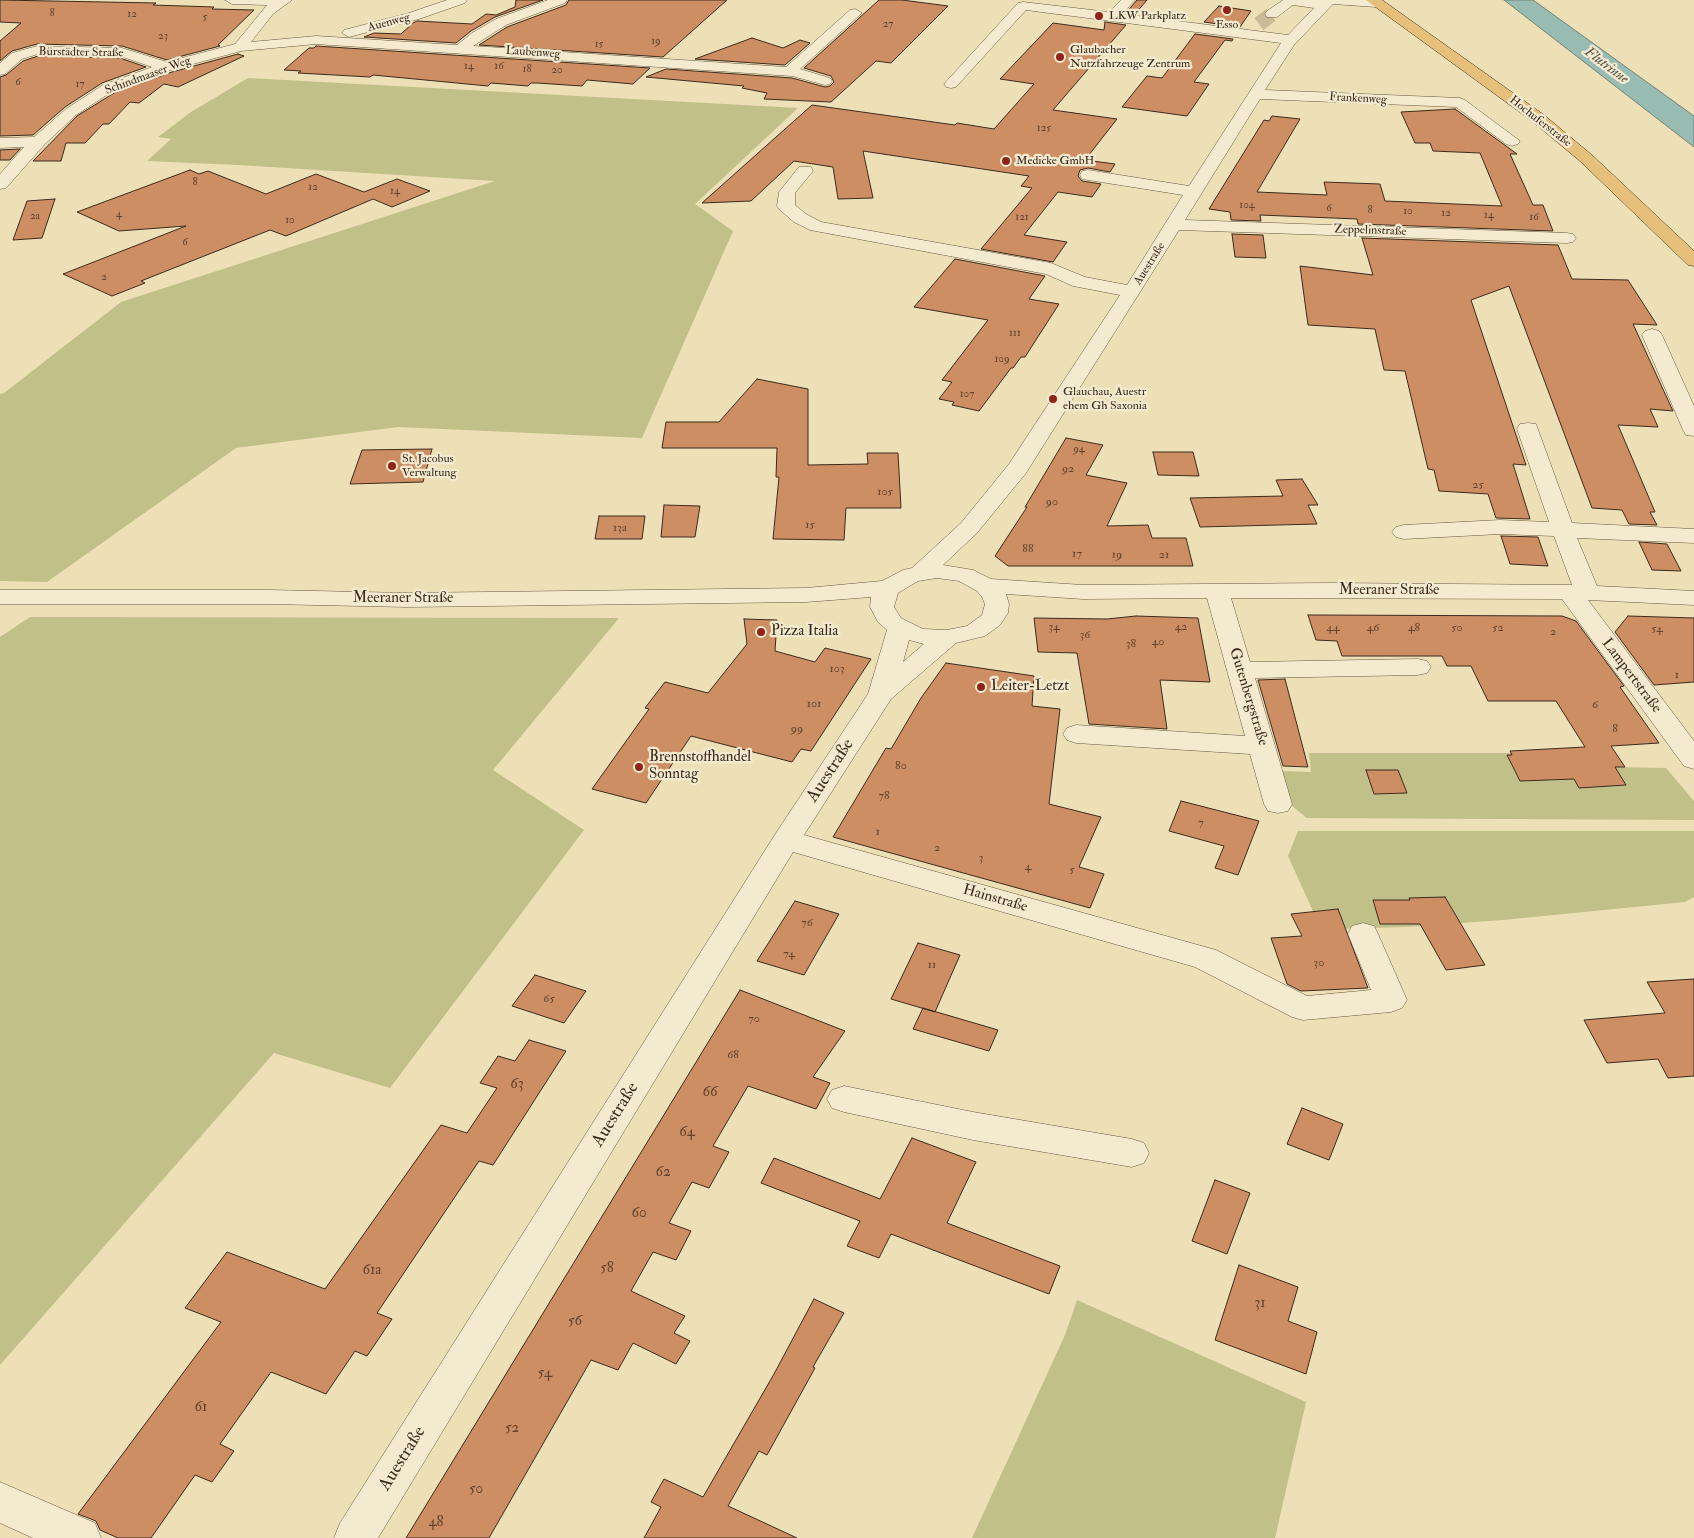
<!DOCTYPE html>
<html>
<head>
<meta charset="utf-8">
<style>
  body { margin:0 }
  canvas { display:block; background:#eddfb6 }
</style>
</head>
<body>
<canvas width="1694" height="1538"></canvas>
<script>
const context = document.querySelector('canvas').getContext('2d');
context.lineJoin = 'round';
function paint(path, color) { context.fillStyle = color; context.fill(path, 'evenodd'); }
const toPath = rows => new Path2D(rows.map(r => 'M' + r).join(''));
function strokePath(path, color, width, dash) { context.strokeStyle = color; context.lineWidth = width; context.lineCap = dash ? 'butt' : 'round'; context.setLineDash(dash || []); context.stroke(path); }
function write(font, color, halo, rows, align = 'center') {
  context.font = font + ' "IM FELL Double Pica",serif'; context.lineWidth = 4.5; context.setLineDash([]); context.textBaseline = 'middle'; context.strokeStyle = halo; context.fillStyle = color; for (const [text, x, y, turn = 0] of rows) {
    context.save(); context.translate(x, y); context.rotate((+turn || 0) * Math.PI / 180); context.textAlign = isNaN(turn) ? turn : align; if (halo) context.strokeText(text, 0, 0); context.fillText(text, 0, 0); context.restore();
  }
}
const green = toPath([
  [248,78,798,108,695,204,733,231,642,438,398,427,236,448,47,582,0,581,0,394,4,393,121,302,495,181,238,165,147,161,171,139,158,137,191,112],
  [30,617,619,618,493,770,584,830,390,1088,274,1053,0,1365,0,637],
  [1309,753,1561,753,1615,767,1666,768,1694,801,1694,820,1307,818,1292,806,1281,771,1311,772],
  [1298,831,1694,831,1694,897,1685,902,1503,920,1406,927,1330,929,1318,922,1288,856],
  [1077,1300,1306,1402,1275,1538,972,1538,1065,1335]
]);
const water = toPath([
  [1504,0,1533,0,1694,116,1694,147,1504,0]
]);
const building = toPath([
  [0,0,156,3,153,5,214,7,212,9,254,10,218,45,220,46,167,60,122,46,37,44,12,51,0,61,0,41,21,23,0,22,0,0],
  [516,0,543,0,495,17,471,31,456,43,364,37,374,33,401,34,413,23,417,21,472,24,486,14,496,15,515,7,516,0],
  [569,0,727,0,663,57,479,45,507,27,566,5,569,0],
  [879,0,902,0,948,6,891,63,876,61,831,102,764,99,767,93,742,88,744,86,646,77,666,69,792,78,825,87,830,86,834,82,831,76,804,68,879,0],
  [1137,0,1147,0,1135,14,1126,13,1137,0],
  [1219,6,1251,11,1240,27,1204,22,1219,6],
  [1105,22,1126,25,1053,110,1117,119,1085,160,1115,164,1110,172,1088,168,1080,170,1078,176,1082,181,1101,184,1092,197,1058,192,1024,235,1067,242,1053,262,981,249,1032,188,1021,186,1029,176,863,151,873,198,838,199,833,167,794,161,751,201,702,203,812,105,955,125,957,123,994,129,1034,84,1000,79,1053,23,1104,30,1105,22],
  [1195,34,1233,39,1232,41,1225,40,1194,82,1209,84,1187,116,1122,107,1147,76,1162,78,1195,34],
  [752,38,783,48,800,40,810,43,785,65,695,59,752,38],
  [316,46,650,68,633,84,587,80,582,86,537,83,531,83,528,86,491,83,488,86,373,75,370,77,298,73,301,71,284,70,309,48,314,48,316,46],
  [238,54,244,56,178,87,164,84,139,103,130,102,109,124,103,124,85,143,66,143,61,161,33,161,77,116,114,93,172,72,238,54],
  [38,56,120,58,146,67,102,83,65,107,33,135,0,136,0,77,6,75,23,61,38,56],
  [1455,109,1517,154,1510,154,1533,205,1543,205,1553,231,1358,224,1357,219,1260,215,1261,221,1231,220,1230,212,1209,209,1264,120,1269,121,1272,116,1300,119,1257,192,1327,195,1324,182,1380,184,1385,201,1502,206,1480,153,1433,151,1430,143,1415,143,1401,112,1455,109],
  [20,149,10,160,0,160,0,150,20,149],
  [190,170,199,174,208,171,266,194,316,174,364,192,397,179,430,191,392,207,373,199,286,236,270,230,141,281,145,283,112,296,63,274,186,226,119,231,77,212,190,170],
  [55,199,42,238,13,240,27,201,55,199],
  [1232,234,1263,235,1266,258,1235,257,1232,234],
  [1362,238,1558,245,1572,279,1628,280,1657,325,1633,324,1673,411,1650,409,1658,427,1618,425,1655,512,1650,512,1657,525,1629,524,1622,510,1592,508,1509,286,1471,300,1526,465,1513,464,1530,519,1496,518,1488,494,1439,491,1434,470,1428,469,1405,371,1384,370,1375,329,1308,325,1300,266,1373,275,1362,238],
  [955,259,1045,276,1029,299,1059,304,1025,357,1021,357,1013,368,1011,368,979,411,952,405,954,402,939,399,952,382,942,380,988,320,914,307,955,259],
  [757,379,808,389,808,465,868,464,867,453,898,453,901,508,846,508,844,540,773,539,779,477,776,477,777,448,662,448,666,422,719,422,757,379],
  [1066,438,1103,445,1086,475,1127,483,1107,526,1148,525,1152,538,1186,538,1193,566,1008,566,995,556,1027,507,1025,507,1066,438],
  [432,449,423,482,350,484,362,450,432,449],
  [1153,452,1193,452,1199,476,1158,475,1153,452],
  [1302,479,1318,505,1308,505,1317,524,1200,527,1190,498,1283,496,1276,480,1302,479],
  [664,505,700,506,695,537,661,537,664,505],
  [599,516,645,516,642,539,595,539,599,516],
  [1501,536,1538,537,1548,566,1510,564,1501,536],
  [1639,542,1667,544,1681,571,1652,570,1639,542],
  [1308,615,1562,616,1576,621,1624,686,1620,687,1659,743,1611,746,1625,767,1615,767,1626,785,1579,788,1574,779,1520,781,1507,755,1512,755,1510,751,1585,747,1556,701,1488,701,1471,666,1447,666,1442,656,1342,656,1337,641,1316,640,1308,615],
  [1136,616,1198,618,1210,682,1160,680,1167,729,1089,724,1077,653,1038,652,1034,618,1107,619,1136,616],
  [1628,616,1694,618,1694,682,1654,685,1615,632,1628,616],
  [744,619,777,620,775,651,815,662,825,648,871,659,811,751,801,749,792,762,691,736,646,803,592,789,649,709,645,708,665,682,708,693,747,644,744,619],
  [946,663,1034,676,1032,706,1060,709,1049,804,1101,817,1079,867,1104,874,1090,908,833,837,886,748,891,749,921,698,946,663],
  [1285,679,1308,767,1283,766,1258,680,1285,679],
  [1366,770,1398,770,1407,793,1374,794,1366,770],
  [1181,801,1259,821,1238,875,1215,868,1224,846,1169,831,1181,801],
  [1445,897,1485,965,1446,970,1420,924,1380,924,1373,900,1410,900,1409,898,1445,897],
  [795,901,839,914,804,975,757,961,795,901],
  [1338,909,1368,988,1301,991,1287,984,1271,938,1302,936,1291,914,1338,909],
  [918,943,960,955,935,1012,891,999,918,943],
  [535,975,586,991,564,1023,512,1006,535,975],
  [1694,979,1694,1076,1668,1078,1658,1059,1607,1063,1584,1020,1665,1013,1647,982,1694,979],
  [740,990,845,1031,813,1077,830,1083,816,1109,748,1086,713,1146,729,1152,709,1188,692,1182,669,1223,691,1231,676,1260,653,1252,631,1291,685,1316,674,1333,690,1341,676,1364,633,1343,618,1370,591,1360,489,1538,406,1538,740,990],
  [923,1008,998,1030,989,1051,913,1029,923,1008],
  [529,1040,566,1051,493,1165,479,1161,377,1313,392,1319,367,1356,355,1351,326,1394,271,1372,220,1444,234,1451,212,1482,195,1475,151,1538,118,1538,100,1530,96,1521,78,1514,221,1322,185,1308,227,1252,325,1289,441,1125,467,1133,497,1088,480,1083,498,1056,515,1061,529,1040],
  [1302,1108,1343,1124,1329,1160,1287,1144,1302,1108],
  [912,1138,976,1162,947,1223,1060,1266,1049,1294,891,1234,879,1258,847,1246,860,1221,761,1183,774,1158,880,1199,912,1138],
  [1215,1180,1250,1193,1227,1254,1192,1241,1215,1180],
  [1239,1265,1298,1287,1288,1321,1317,1332,1306,1374,1215,1340,1239,1265],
  [814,1299,844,1313,813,1367,815,1368,767,1455,759,1451,728,1506,797,1538,644,1538,661,1507,651,1502,664,1479,703,1497,774,1374,814,1299]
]);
const minorTunnel = toPath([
  [1259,24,1272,14]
]);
const minor = toPath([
  [225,0,292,0,273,14,251,42,316,36,457,45,472,33,496,19,548,0,567,0,565,3,506,25,473,46,786,67,850,10,855,9,862,13,800,69,830,78,832,81,830,84,825,85,792,76,316,44,241,51,171,70,113,91,76,115,44,145,6,188,0,189,0,174,24,147,0,148,0,138,34,137,66,109,103,85,152,67,120,56,38,54,22,59,5,74,0,75,0,63,12,53,37,46,122,48,167,62,235,44,267,5,232,4,225,0],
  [447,0,467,0,465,3,419,19,349,37,342,33,344,30,409,13,447,0],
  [1121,0,1135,0,1122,14,1288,35,1314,8,1293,5,1277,17,1267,17,1265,14,1267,11,1283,0,1381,0,1383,3,1381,6,1376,7,1333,4,1294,45,1265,90,1460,98,1465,100,1520,141,1518,144,1512,146,1506,144,1456,107,1260,99,1185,220,1567,233,1573,234,1576,238,1573,242,1567,243,1179,230,1026,473,977,533,943,565,973,570,991,579,1083,585,1329,583,1572,585,1554,536,1500,534,1404,539,1396,537,1392,532,1396,527,1404,525,1500,520,1549,522,1517,429,1520,424,1528,423,1536,424,1572,523,1694,529,1694,543,1577,538,1597,586,1694,591,1694,605,1588,600,1694,741,1694,769,1684,766,1562,599,1231,598,1250,662,1418,659,1427,661,1431,667,1427,673,1418,675,1255,678,1292,804,1288,811,1278,813,1268,811,1264,804,1250,754,1076,743,1067,740,1063,734,1067,728,1076,725,1245,736,1207,598,1083,599,1006,594,1009,604,1008,613,1000,625,985,636,956,643,891,699,804,835,1216,950,1307,996,1371,990,1348,934,1352,926,1363,923,1374,926,1378,934,1407,1000,1402,1008,1391,1012,1303,1020,1292,1017,1195,967,793,852,378,1538,334,1538,340,1523,776,833,868,694,887,630,878,622,870,607,871,597,806,602,407,607,269,604,0,604,0,590,269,590,407,593,806,588,882,581,903,570,912,568,961,523,1009,464,1120,295,1073,286,1046,274,810,230,794,222,780,210,777,206,779,192,799,167,811,167,813,171,795,193,795,205,806,214,821,222,1051,263,1085,277,1127,285,1183,195,1088,180,1082,179,1080,175,1082,171,1088,170,1189,186,1281,43,1026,10,956,87,951,88,946,87,944,84,1018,3,1023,2,1109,12,1121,0],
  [937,578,959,581,977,591,982,597,985,604,982,615,967,626,947,630,923,629,901,618,894,607,898,593,918,581,937,578],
  [909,640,924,644,903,662,909,640],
  [1652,329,1659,331,1662,335,1694,406,1694,436,1686,435,1683,430,1642,335,1645,331,1652,329],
  [844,1086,973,1112,1132,1139,1144,1143,1149,1153,1144,1163,1132,1167,973,1140,844,1112,832,1108,827,1099,832,1090,844,1086],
  [0,1482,95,1523,101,1538,33,1538,0,1523,0,1482]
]);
const major = toPath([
  [1366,0,1382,0,1544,115,1593,156,1694,251,1694,266,1688,265,1581,162,1532,121,1366,0]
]);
const markers = [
  [1227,10,5,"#8f2418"],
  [1099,16,5,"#8f2418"],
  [1060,57,5,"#8f2418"],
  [1006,161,5,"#8f2418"],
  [1053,399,5,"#8f2418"],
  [392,466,5,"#8f2418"],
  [761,632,5,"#8f2418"],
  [981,687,5,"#8f2418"],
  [639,767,5,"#8f2418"]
];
const farNumbernames = [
  ["8",52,14],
  ["12",132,15],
  ["5",205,18],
  ["27",888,25],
  ["23",163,37],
  ["19",656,42],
  ["15",599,45],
  ["14",469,67],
  ["16",499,67],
  ["18",527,70],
  ["20",557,71],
  ["6",18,83],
  ["17",80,85],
  ["125",1044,129],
  ["8",195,183],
  ["12",313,188],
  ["14",395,192],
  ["104",1247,206],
  ["6",1329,209],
  ["8",1370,211],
  ["10",1408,212],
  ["12",1446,214],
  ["4",119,215],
  ["14",1489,216],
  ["2a",35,217],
  ["121",1022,218],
  ["16",1534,218],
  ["10",290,221],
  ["6",185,243],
  ["2",104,278],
  ["111",1015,334],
  ["109",1002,360],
  ["107",967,395],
  ["94",1079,450]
];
const farPoinames = [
  ["LKW Parkplatz",1109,16],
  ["Esso",1227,25,"center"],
  ["Glaubacher",1070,50],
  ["Nutzfahrzeuge Zentrum",1070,64],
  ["Medicke GmbH",1016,161],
  ["Glauchau, Auestr",1063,392],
  ["ehem Gh Saxonia",1063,406],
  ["St. Jacobus",402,459],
  ["Verwaltung",402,473]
];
const farStreetnames = [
  ["Auenweg",389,23,-15],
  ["Bürstädter Straße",81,53,1],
  ["Laubenweg",533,53,4],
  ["Schindmaaser Weg",148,76,-20],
  ["Frankenweg",1358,99,3],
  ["Hochuferstraße",1540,122,38],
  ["Zeppelinstraße",1370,231,2],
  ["Auestraße",1150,264,-58]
];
const numberNames = [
  ["92",1068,469],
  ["25",1478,485],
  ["105",885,492],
  ["90",1052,502],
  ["15",810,525],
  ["13a",620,528],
  ["88",1028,549],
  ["17",1077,554],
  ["19",1117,555],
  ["21",1164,555],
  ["34",1054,627],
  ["42",1181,627],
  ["44",1333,628],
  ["46",1373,628],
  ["48",1414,628],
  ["50",1457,628],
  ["52",1498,628],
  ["54",1657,629],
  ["2",1553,632],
  ["36",1085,635],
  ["40",1158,642],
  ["38",1131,644],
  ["103",837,669],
  ["1",1677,675],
  ["101",814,704],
  ["6",1595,705],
  ["99",797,729],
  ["8",1615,729],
  ["80",901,766],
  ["78",884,796],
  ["7",1201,823],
  ["1",878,832],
  ["2",937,848],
  ["3",981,858],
  ["4",1028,867],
  ["5",1072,870],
  ["76",807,923],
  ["74",789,954],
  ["30",1319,963],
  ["11",932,965],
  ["65",549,999],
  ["70",754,1019],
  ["68",733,1055]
];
const farWaternames = [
  ["Flutrinne",1606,66,37]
];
const streetNames = [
  ["Meeraner Straße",1389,591],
  ["Meeraner Straße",403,599],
  ["Lampertstraße",1631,676,53],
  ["Gutenbergstraße",1248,697,73],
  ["Hainstraße",995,899,16]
];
const poiNames = [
  ["Pizza Italia",771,632],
  ["Leiter-Letzt",991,687],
  ["Brennstoffhandel",649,758],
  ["Sonntag",649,775]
];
const nearNumbernames = [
  ["63",517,1085],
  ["66",710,1093],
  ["64",687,1133],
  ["62",663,1173],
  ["60",639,1214],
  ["58",607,1269],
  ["61a",372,1271],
  ["31",1260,1304],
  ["56",575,1322],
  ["54",545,1374],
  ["61",201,1408],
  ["52",512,1429],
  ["50",476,1490],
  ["48",436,1523]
];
const nearStreetnames = [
  ["Auestraße",831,771,-57],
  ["Auestraße",616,1115,-58],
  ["Auestraße",403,1459,-58]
];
paint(green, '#c0c088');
paint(water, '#99bcb2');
strokePath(water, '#738276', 1);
paint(building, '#ce8e64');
strokePath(building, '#3b2b1d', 1);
strokePath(minorTunnel, '#c9bb97', 15, [15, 8]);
strokePath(minor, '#685843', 1);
strokePath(major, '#3b2b1d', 1);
paint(minor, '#f3ead0');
paint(major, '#e6c07b');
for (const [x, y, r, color] of markers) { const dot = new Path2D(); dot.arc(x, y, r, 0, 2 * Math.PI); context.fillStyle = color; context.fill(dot); strokePath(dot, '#f3ead0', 2); }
write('11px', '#60442f', null, farNumbernames);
write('12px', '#3b2b1d', '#f3ead0', farPoinames, 'left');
write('12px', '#3b2b1d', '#f3ead0', farStreetnames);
write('12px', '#60442f', null, numberNames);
write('italic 14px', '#524f42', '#f3ead0', farWaternames);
write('15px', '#3b2b1d', '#f3ead0', streetNames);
write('15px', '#3b2b1d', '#f3ead0', poiNames, 'left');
write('15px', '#60442f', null, nearNumbernames);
write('18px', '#3b2b1d', '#f3ead0', nearStreetnames);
</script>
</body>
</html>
